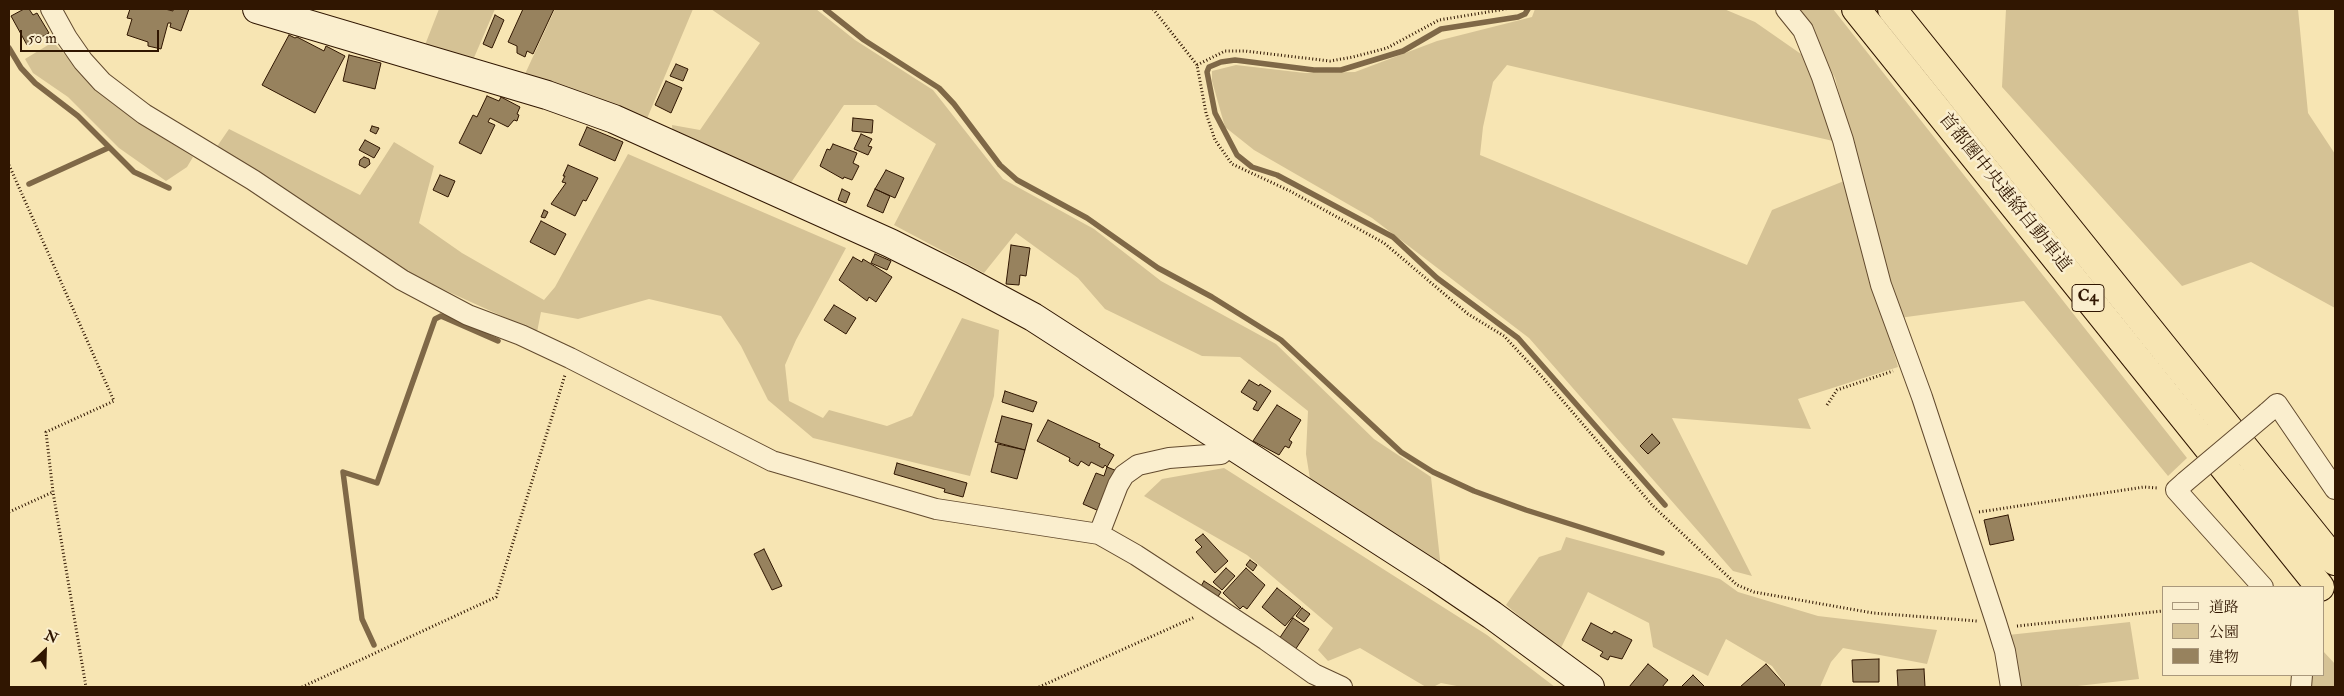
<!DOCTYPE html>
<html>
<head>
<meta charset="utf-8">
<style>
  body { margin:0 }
  #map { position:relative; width:2344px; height:696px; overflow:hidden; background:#f7e5b3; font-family:"IM FELL Double Pica","Noto Serif JP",serif }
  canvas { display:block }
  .frame { position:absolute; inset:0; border:10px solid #301601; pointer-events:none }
  .legend { position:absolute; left:2162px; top:586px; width:162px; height:90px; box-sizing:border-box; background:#faeece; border:1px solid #a9987c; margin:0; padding:6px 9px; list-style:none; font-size:15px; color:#301601 }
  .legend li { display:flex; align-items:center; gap:10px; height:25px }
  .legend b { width:25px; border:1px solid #a9987c }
  .north { position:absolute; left:20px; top:626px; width:50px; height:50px; -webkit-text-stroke:4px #faeece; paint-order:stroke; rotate:24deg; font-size:14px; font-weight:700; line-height:20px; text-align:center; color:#301601 }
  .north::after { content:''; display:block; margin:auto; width:18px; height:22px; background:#301601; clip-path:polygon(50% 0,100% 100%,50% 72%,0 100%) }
  .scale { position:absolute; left:20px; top:30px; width:139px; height:22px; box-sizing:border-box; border:2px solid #301601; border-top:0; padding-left:6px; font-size:15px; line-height:18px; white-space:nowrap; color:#301601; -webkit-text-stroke:4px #faeece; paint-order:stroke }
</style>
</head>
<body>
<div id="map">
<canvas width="2344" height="696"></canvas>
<div class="frame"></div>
<ul class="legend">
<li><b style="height:6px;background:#faeece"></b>道路</li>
<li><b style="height:14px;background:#d5c295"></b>公園</li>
<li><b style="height:14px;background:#97825e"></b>建物</li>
</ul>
<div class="north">N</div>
<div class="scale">50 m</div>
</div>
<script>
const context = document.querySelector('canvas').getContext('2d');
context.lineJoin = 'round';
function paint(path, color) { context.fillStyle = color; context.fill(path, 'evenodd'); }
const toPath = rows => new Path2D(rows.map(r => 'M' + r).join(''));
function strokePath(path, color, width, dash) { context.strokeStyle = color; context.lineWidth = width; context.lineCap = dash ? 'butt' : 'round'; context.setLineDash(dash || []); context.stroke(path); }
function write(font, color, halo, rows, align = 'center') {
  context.font = font + ' "IM FELL Double Pica","Noto Serif JP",serif'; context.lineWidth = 5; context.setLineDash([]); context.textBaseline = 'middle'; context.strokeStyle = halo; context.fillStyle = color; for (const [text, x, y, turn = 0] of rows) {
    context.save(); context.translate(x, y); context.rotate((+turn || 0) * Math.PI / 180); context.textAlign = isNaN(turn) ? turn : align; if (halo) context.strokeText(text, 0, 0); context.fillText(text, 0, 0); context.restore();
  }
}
const green = toPath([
  [439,9,495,9,473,60,425,45],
  [555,9,693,9,646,121,525,74],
  [711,9,816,9,855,40,933,90,1003,179,1094,229,1161,281,1276,344,1374,439,1431,477,1441,569,1311,485,1306,454,1308,411,1240,357,1202,356,1105,309,1078,278,1016,233,984,273,894,225,936,144,876,105,844,105,788,187,673,136,672,125,700,130,760,43],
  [1535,9,1724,9,1755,22,1811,61,1833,141,1507,65,1493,82,1483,127,1480,155,1747,265,1772,210,1844,181,1898,367,1798,399,1811,429,1672,418,1752,576,1733,571,1529,338,1372,218,1254,150,1225,127,1212,81,1212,71,1236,65,1305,73,1355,72,1437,41,1532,17],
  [1795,9,1833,9,2187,458,2168,476,2024,301,1899,318,1835,78,1813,35],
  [2006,9,2298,9,2308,113,2335,154,2335,308,2251,262,2182,286,2002,87],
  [53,42,97,89,144,126,193,157,187,167,166,181,119,148,68,97,33,73,25,59],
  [229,129,360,195,394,142,434,166,419,223,462,253,544,300,555,287,628,154,846,248,796,340,785,365,789,401,823,418,829,410,887,426,912,416,962,318,999,330,994,396,970,476,813,438,768,400,741,346,721,316,649,299,578,319,541,312,537,332,418,278,216,148],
  [1224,468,1487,635,1555,687,1462,687,1441,683,1433,687,1426,687,1360,648,1328,661,1318,650,1333,628,1247,555,1144,496,1162,479],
  [1566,537,1720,579,1738,592,1818,616,1937,630,1927,664,1843,648,1831,662,1820,687,1787,687,1772,666,1726,639,1708,676,1653,647,1649,623,1588,592,1560,650,1506,605,1539,557,1561,550],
  [2130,622,2139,679,2069,687,2018,687,2008,635],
  [2323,651,2335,664,2335,687,2307,687,2308,675,2323,675]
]);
const stream = toPath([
  [825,9,864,40,939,88,954,104,1000,165,1017,180,1087,218,1158,268,1212,297,1281,340,1401,452,1433,472,1474,491,1526,510,1662,553],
  [1528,9,1525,14,1518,17,1441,29,1403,51,1341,70,1314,70,1235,60,1221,62,1209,67,1207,72,1215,113,1237,155,1252,167,1277,175,1393,237,1437,278,1518,338,1665,505],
  [9,48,21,68,35,83,78,116,134,172,169,188],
  [29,184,108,148],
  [374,645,362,619,343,472,377,483,435,319,441,316,498,341]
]);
const building = toPath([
  [24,9,29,9,33,15,37,13,49,33,27,45,11,16,24,9],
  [130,9,165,9,173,11,173,9,189,9,181,31,170,27,171,23,168,23,161,49,148,46,148,42,127,35,132,19,127,18,130,9],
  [523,9,554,9,533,54,527,51,525,57,517,53,517,46,508,42,523,9],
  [495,15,504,20,492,48,483,44,495,15],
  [289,35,295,38,297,37,324,51,326,46,345,56,315,113,262,85,289,35],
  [349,55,381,63,375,89,343,81,349,55],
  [676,64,688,69,683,81,670,76,676,64],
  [666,81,682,88,671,113,655,105,666,81],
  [487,96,499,101,501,97,520,107,517,114,519,115,517,121,514,120,508,127,490,118,488,122,495,125,481,154,459,143,473,115,477,117,487,96],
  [853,118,873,120,872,133,852,131,853,118],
  [372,126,379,128,376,134,370,131,372,126],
  [587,127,623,142,615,161,579,145,587,127],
  [861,134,872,139,868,146,872,147,868,155,854,149,861,134],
  [365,140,380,148,374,158,359,150,365,140],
  [833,144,857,153,853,163,859,166,852,180,844,177,843,179,820,166,827,149,830,150,833,144],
  [364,157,369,159,370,164,365,168,359,165,360,160,364,157],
  [568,165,598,178,586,201,583,200,575,216,551,204,566,183,562,182,565,176,563,176,568,165],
  [886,170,904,178,895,198,875,189,886,170],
  [440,175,455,181,448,197,433,190,440,175],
  [842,189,850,193,846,203,838,200,842,189],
  [875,189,890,196,883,213,867,206,875,189],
  [544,210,548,212,545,218,541,217,544,210],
  [541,221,566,234,555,255,530,242,541,221],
  [1011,245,1030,248,1026,276,1020,275,1019,285,1006,284,1011,245],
  [875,254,891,261,887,270,871,263,875,254],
  [853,257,862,262,863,259,892,277,876,302,869,297,867,301,839,280,853,257],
  [834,305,856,318,846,334,824,320,834,305],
  [1249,380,1259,386,1260,384,1271,391,1258,411,1253,409,1257,402,1241,392,1249,380],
  [1005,391,1037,402,1033,412,1002,402,1005,391],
  [1277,405,1301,420,1289,440,1292,442,1289,448,1285,446,1279,455,1253,441,1277,405],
  [1002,416,1032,424,1025,450,995,442,1002,416],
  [1048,420,1100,444,1099,447,1114,455,1107,467,1105,465,1103,468,1091,462,1089,466,1081,461,1078,466,1069,461,1070,458,1037,441,1048,420],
  [1652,434,1660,443,1648,454,1640,446,1652,434],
  [998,444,1025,450,1017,479,991,472,998,444],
  [897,463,967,483,963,497,944,492,945,489,894,474,897,463],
  [1107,467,1117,471,1099,511,1083,504,1096,473,1104,476,1107,467],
  [2008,515,2014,540,1990,545,1984,520,2008,515],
  [1203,534,1228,561,1215,573,1196,552,1202,547,1195,540,1203,534],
  [764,549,782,586,772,590,754,554,764,549],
  [1250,560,1257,565,1253,571,1246,565,1250,560],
  [1226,568,1235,576,1222,590,1213,582,1226,568],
  [1246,568,1265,585,1247,609,1243,606,1240,609,1223,593,1246,568],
  [1204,581,1221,592,1217,598,1200,588,1204,581],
  [1277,588,1301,607,1285,626,1262,607,1277,588],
  [1302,608,1310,614,1304,622,1296,616,1302,608],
  [1293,618,1309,629,1295,650,1279,639,1293,618],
  [1591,623,1612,634,1614,631,1632,640,1622,659,1610,656,1608,660,1600,656,1603,652,1582,640,1591,623],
  [1879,659,1879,682,1853,682,1852,660,1879,659],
  [1648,664,1668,680,1662,687,1629,687,1648,664],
  [1766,664,1785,685,1783,687,1740,687,1766,664],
  [1924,669,1925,687,1898,687,1897,670,1924,669],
  [1693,675,1705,687,1681,687,1693,675]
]);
const path = toPath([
  [1153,9,1197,65,1206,113,1215,140,1232,164,1290,191,1384,243,1468,314,1504,336,1544,379,1653,506,1737,585,1754,592,1873,613,1977,621],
  [1197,65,1225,51,1245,51,1330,61,1353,57,1387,48,1439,20,1506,9],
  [9,165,114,401,46,432,53,492,86,687],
  [1827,405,1837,390,1893,371],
  [9,512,53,492],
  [1979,512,2144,487,2158,488],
  [2017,626,2163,611],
  [302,687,496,597,565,375],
  [1039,687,1195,617]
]);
const street = toPath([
  [51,9,67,38,83,61,102,82,144,114,253,180,402,280,468,315,521,335,570,358,772,461,936,509,1099,534,1136,555,1266,640,1314,674,1342,687],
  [1786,9,1803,30,1822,77,1843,140,1881,285,1922,397,1996,622,2005,651,2011,687],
  [2267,413,2277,404,2335,489],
  [2185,482,2176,490,2263,587],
  [1099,534,1118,485,1124,475,1138,465,1169,458,1221,454,1230,445],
  [2301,687,2302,675]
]);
const secondary = toPath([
  [257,9,547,95,614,119,890,243,962,279,1033,317,1436,577,1492,615,1590,687]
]);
const highway = toPath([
  [1856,9,2320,587],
  [1892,9,2335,561]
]);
const streetBridge = toPath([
  [2185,482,2267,413]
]);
const shields = [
  [2088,298,32]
];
const shieldNames = [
  ["C4",2088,298]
];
const streetNames = [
  ["首都圏中央連絡自動車道",2004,193,51]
];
paint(green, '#d5c295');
strokePath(stream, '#7f6847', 5.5);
paint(building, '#97825e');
strokePath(building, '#301601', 1);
strokePath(street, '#624a2e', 22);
strokePath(secondary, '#301601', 30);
strokePath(highway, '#301601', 30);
strokePath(path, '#301601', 3, [1, 2.5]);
strokePath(street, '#faeece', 20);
strokePath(secondary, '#faeece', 28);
strokePath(highway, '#f7e5b3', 28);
strokePath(streetBridge, '#624a2e', 22, []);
strokePath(streetBridge, '#faeece', 20);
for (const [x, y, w] of shields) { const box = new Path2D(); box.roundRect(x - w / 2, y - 13.5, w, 27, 4); context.fillStyle = '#faeece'; context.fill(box); strokePath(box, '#301601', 1); }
write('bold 16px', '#301601', null, shieldNames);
write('18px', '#301601', '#faeece', streetNames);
</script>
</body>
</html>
